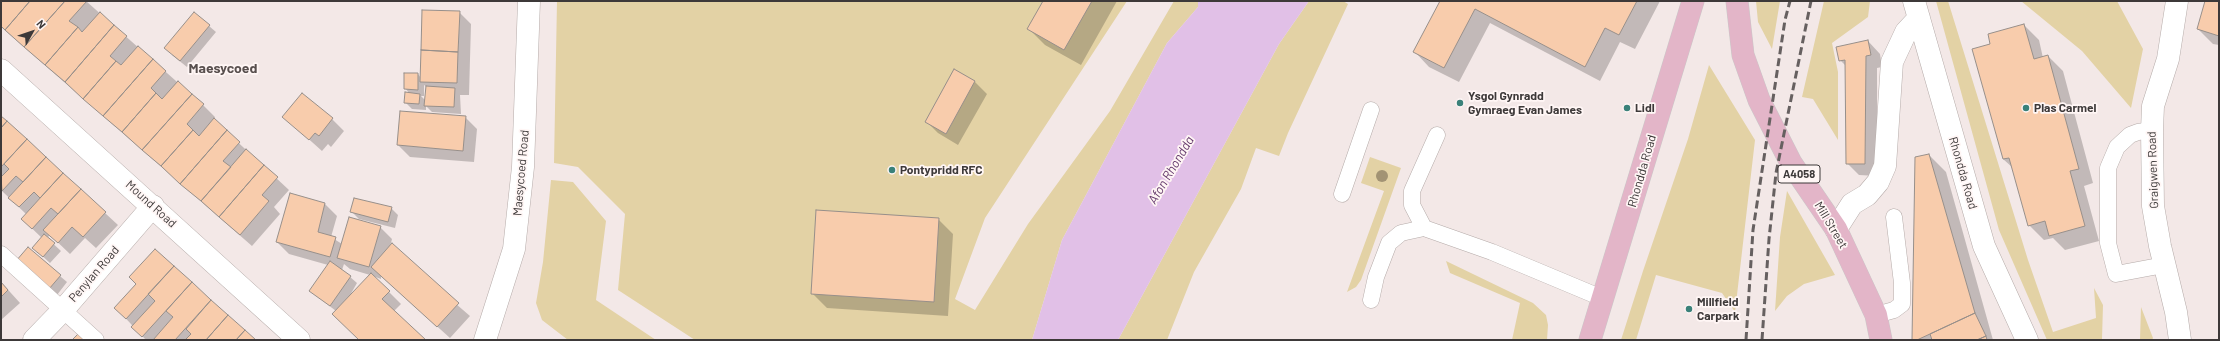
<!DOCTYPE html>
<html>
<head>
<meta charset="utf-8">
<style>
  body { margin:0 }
  #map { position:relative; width:2220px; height:341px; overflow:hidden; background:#f3e8e7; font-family:Barlow,sans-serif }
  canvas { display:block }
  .frame { position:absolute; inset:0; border:2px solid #3d3939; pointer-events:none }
  .north { position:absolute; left:12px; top:12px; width:40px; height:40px; -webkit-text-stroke:3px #fff6f5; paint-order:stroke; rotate:50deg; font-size:11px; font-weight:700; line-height:16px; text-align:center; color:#3d3939 }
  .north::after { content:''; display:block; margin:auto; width:14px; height:18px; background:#3d3939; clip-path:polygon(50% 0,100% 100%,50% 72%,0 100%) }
</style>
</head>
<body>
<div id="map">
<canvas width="2220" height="341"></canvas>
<div class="frame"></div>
<div class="north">N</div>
</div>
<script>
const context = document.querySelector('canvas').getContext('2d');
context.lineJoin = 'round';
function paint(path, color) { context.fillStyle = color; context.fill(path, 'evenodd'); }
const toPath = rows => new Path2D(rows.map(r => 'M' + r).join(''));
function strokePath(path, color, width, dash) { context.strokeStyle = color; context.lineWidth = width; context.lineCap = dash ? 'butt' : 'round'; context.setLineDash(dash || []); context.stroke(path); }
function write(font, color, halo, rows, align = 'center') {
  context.font = font + ' Barlow,sans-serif'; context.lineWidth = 3.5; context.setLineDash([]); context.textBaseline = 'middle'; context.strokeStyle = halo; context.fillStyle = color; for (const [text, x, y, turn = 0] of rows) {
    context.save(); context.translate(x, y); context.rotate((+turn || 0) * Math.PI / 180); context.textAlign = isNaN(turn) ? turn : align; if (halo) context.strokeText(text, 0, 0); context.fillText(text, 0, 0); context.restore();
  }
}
const green = toPath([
  [557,1,1127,1,985,218,955,299,975,310,1028,224,1110,111,1174,1,1198,1,1198,7,1167,43,1062,240,1032,340,695,340,618,290,625,214,578,167,554,163],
  [1309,1,1343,1,1348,4,1288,133,1279,156,1256,148,1241,189,1194,272,1167,340,1118,340,1279,44],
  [1756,1,1780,1,1772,49,1758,22],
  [1824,1,1870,1,1868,17,1832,43,1838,72,1838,140,1813,99,1802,97],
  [1936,1,1948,1,2028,260,2053,332,2096,318,2094,288,2103,305,2102,339,2129,340,2047,340,1999,230],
  [2021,1,2117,1,2143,49,2131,108,2082,51],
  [1709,65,1755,140,1735,312,1722,293,1656,275,1636,340,1621,340,1643,271,1688,139],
  [1370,157,1401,168,1361,280,1356,287,1347,292,1384,191,1361,183],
  [551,180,573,182,606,221,596,300,656,340,568,340,542,320,536,303,543,262],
  [1787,191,1835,275,1804,284,1787,296,1775,311,1780,237],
  [1446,261,1533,303,1546,315,1548,325,1547,340,1512,340,1520,303,1450,273],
  [2141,307,2153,338,2152,340,2140,340]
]);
const water = toPath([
  [1198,1,1309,1,1279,44,1118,340,1032,340,1062,240,1167,43,1198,7]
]);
const shadow = toPath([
  [1,1,86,1,203,105,215,117,213,119,289,190,274,207,280,214,252,246,1,27],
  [1044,1,1117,1,1081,65,1045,45,1029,29],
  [1441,1,1660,1,1635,49,1620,42,1600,81,1490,23,1459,82,1429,67,1415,52],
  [2207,1,2219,1,2219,45,2213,44,2198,29],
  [459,12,471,24,469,95,460,95,461,114,432,112,426,106,426,110,412,109,405,102,410,94,405,88,418,74,421,78],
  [424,85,427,87,426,101,421,96,424,96],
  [2024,25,2039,40,2043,58,2048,56,2063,71,2093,183,2084,186,2099,241,2065,250,2053,238,2044,240,2029,225,2013,168,2003,159,1991,45],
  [209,26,216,32,187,67,172,55],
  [1868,41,1880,54,1882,67,1877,68,1877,176,1859,175,1847,163,1846,66,1840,60],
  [954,70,975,82,987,94,958,145,938,133,926,121],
  [1,117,118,225,96,248,85,238,70,254,50,235,47,238,61,251,50,263,40,254,42,238,22,219,26,214,2,191,1,192],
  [284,117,332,119,344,131,331,147,328,144,322,151],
  [465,117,477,129,474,162,410,157,398,145],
  [1929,155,1946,172,1993,340,1913,340],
  [325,204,337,216,331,237,342,244,380,227,392,239,390,247,470,316,450,338,381,276,381,279,373,276,401,304,394,311,424,340,360,340,336,311,310,291,328,265,289,254,277,242],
  [344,264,350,269,370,275,349,297,357,283,342,270],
  [391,208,398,215,395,228,359,219,352,212],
  [938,219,953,234,948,316,827,308,812,293],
  [28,249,67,282,57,295,25,268],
  [155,250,254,340,145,339,116,308,137,284],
  [1,282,20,303,1,320]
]);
const building = toPath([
  [1,1,30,1,5,30,1,26,1,1],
  [30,1,65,1,24,47,5,30,30,1],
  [65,1,87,1,69,21,78,27,45,65,24,47,65,1],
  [1043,1,1092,1,1064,50,1027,29,1043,1],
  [1440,1,1637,1,1619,35,1605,28,1585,67,1475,9,1444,68,1413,52,1440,1],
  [2205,1,2219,1,2219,36,2197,29,2205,1],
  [422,10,460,11,458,52,421,50,422,10],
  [100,12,114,25,65,82,45,65,78,27,82,32,100,12],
  [194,12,210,25,180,61,164,48,194,12],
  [2024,24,2034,59,2048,55,2079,169,2070,171,2085,226,2049,236,2045,221,2028,226,2009,158,2003,159,1972,49,1990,44,1988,34,2024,24],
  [114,25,127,36,110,56,116,61,83,99,65,82,114,25],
  [1868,40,1871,55,1866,56,1865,164,1846,164,1845,60,1839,61,1836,47,1868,40],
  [138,46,153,59,103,116,83,99,116,61,121,65,138,46],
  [421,50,458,52,457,83,420,82,421,50],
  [153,59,166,71,151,88,156,93,122,132,103,116,153,59],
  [954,69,975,81,946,134,925,122,954,69],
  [404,73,418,73,418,90,404,89,404,73],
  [178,81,192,94,142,150,122,132,156,93,162,99,178,81],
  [426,86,455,88,454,107,424,106,426,86],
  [405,92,420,94,419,104,404,103,405,92],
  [302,93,333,118,319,136,315,133,309,140,282,117,302,93],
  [192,94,204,104,187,124,193,130,161,166,142,150,192,94],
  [400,111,466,116,463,151,397,145,400,111],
  [1,116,7,121,1,128,1,116],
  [214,118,227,130,180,184,161,166,193,130,199,136,214,118],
  [7,121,27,139,1,167,1,128,7,121],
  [227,130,240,142,223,161,231,167,201,201,180,184,227,130],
  [27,139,46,157,23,182,16,176,2,191,1,177,9,169,4,164,27,139],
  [246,149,264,165,219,217,201,201,246,149],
  [1929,154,1975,313,1917,340,1912,340,1915,157,1929,154],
  [46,157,63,173,40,198,34,192,19,207,8,198,46,157],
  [264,165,278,177,262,195,269,201,240,235,219,217,264,165],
  [63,173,81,189,58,214,51,208,32,229,21,219,63,173],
  [81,189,106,212,83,237,72,227,58,243,43,230,81,189],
  [290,193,325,203,318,232,336,237,330,257,276,242,290,193],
  [354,198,392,207,388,222,350,212,354,198],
  [816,210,939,218,934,302,811,294,816,210],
  [349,217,381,226,369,267,337,258,349,217],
  [44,234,55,243,43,257,32,248,44,234],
  [392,243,459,303,437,327,371,267,392,243],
  [28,247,61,275,49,289,16,261,28,247],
  [155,249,174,266,126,319,114,308,136,284,129,277,155,249],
  [330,261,351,276,330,306,309,291,330,261],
  [174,266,192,282,142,337,131,327,155,301,148,294,174,266],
  [371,273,390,291,382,299,426,340,359,340,332,314,371,273],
  [1,282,8,290,1,297,1,282],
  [192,282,211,300,175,340,153,340,173,317,166,311,192,282],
  [211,300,228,315,206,340,185,340,191,334,186,329,211,300],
  [1975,313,1986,336,1977,340,1932,340,1930,334,1975,313],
  [228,315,245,330,236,340,206,340,228,315],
  [245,330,256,340,236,340,245,330],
  [81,331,89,340,72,340,81,331],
  [1986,336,1987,340,1977,340,1986,336]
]);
const lane = toPath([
  [2152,130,2138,132,2130,135,2117,147,2108,168,2108,243,2116,274,2164,265],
  [1342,194,1371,110],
  [1424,228,1412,205,1412,191,1437,135],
  [1,254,96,340],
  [1371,300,1376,277,1389,243,1401,233,1424,228,1492,252,1602,298],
  [1876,315,1894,310,1902,304,1902,283,1894,217]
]);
const street = toPath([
  [1914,1,1984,246,2027,340],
  [2177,1,2168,59,2153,106,2152,130,2153,206,2160,246,2176,312,2180,340],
  [1,70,299,340],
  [1836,229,1852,204,1867,195,1878,182,1885,166,1892,62,1906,32,1919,18],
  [34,340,63,310,153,206],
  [485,340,514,249,523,167,529,1]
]);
const primary = toPath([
  [1737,1,1743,55,1759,100,1791,163,1836,229,1876,315,1881,340],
  [1590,340,1693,1]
]);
const rail = toPath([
  [1746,340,1753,230,1785,20,1790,1],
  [1762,340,1769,239,1776,173,1811,1]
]);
const trees = [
  [1382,176]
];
const markers = [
  [1460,103,4,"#3a8179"],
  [1627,108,4,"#3a8179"],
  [2026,108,4,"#3a8179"],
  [892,170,4,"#3a8179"],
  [1689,309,4,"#3a8179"]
];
const shields = [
  [1799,174,42]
];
const shieldNames = [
  ["A4058",1799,174]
];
const poiNames = [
  ["Ysgol Gynradd",1468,96],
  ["Gymraeg Evan James",1468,110],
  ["Lidl",1635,108],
  ["Plas Carmel",2034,108],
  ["Pontypridd RFC",900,170],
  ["Millfield",1697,302],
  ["Carpark",1697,316]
];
const streetNames = [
  ["Graigwen Road",2153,170,-92],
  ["Rhondda Road",1642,171,-74],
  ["Maesycoed Road",521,173,-85],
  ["Rhondda Road",1963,173,74],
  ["Mound Road",151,204,42],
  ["Mill Street",1831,225,59],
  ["Penylan Road",94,274,-49]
];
const waterNames = [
  ["Afon Rhondda",1171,170,-59]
];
const quarterNames = [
  ["Maesycoed",223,68]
];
paint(green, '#e3d2a5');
paint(water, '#e1c0e7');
paint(shadow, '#0003');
paint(building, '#f8ccac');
strokePath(building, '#978f8a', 1);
strokePath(lane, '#b5aba9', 17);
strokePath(street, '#b5aba9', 23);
strokePath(primary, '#c9c8c8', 23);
strokePath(lane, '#fff', 16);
strokePath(street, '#fff', 22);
strokePath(primary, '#e3b5c8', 22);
strokePath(rail, '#666060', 3, [8, 4]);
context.fillStyle = '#a29374';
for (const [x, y] of trees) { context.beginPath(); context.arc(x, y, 6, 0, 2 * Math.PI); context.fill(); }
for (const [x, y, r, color] of markers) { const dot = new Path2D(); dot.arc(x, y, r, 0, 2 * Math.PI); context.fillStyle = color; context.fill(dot); strokePath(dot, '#fff6f5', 1.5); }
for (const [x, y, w] of shields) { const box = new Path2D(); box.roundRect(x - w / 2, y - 9, w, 18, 3); context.fillStyle = '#fff6f5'; context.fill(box); strokePath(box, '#3d3939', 1); }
write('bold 11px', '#3d3939', null, shieldNames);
write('bold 12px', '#3d3939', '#fff6f5', poiNames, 'left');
write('12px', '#3d3939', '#fff6f5', streetNames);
write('italic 13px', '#653a6d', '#fff6f5', waterNames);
write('bold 14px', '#584f4e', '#fff6f5', quarterNames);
</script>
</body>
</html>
